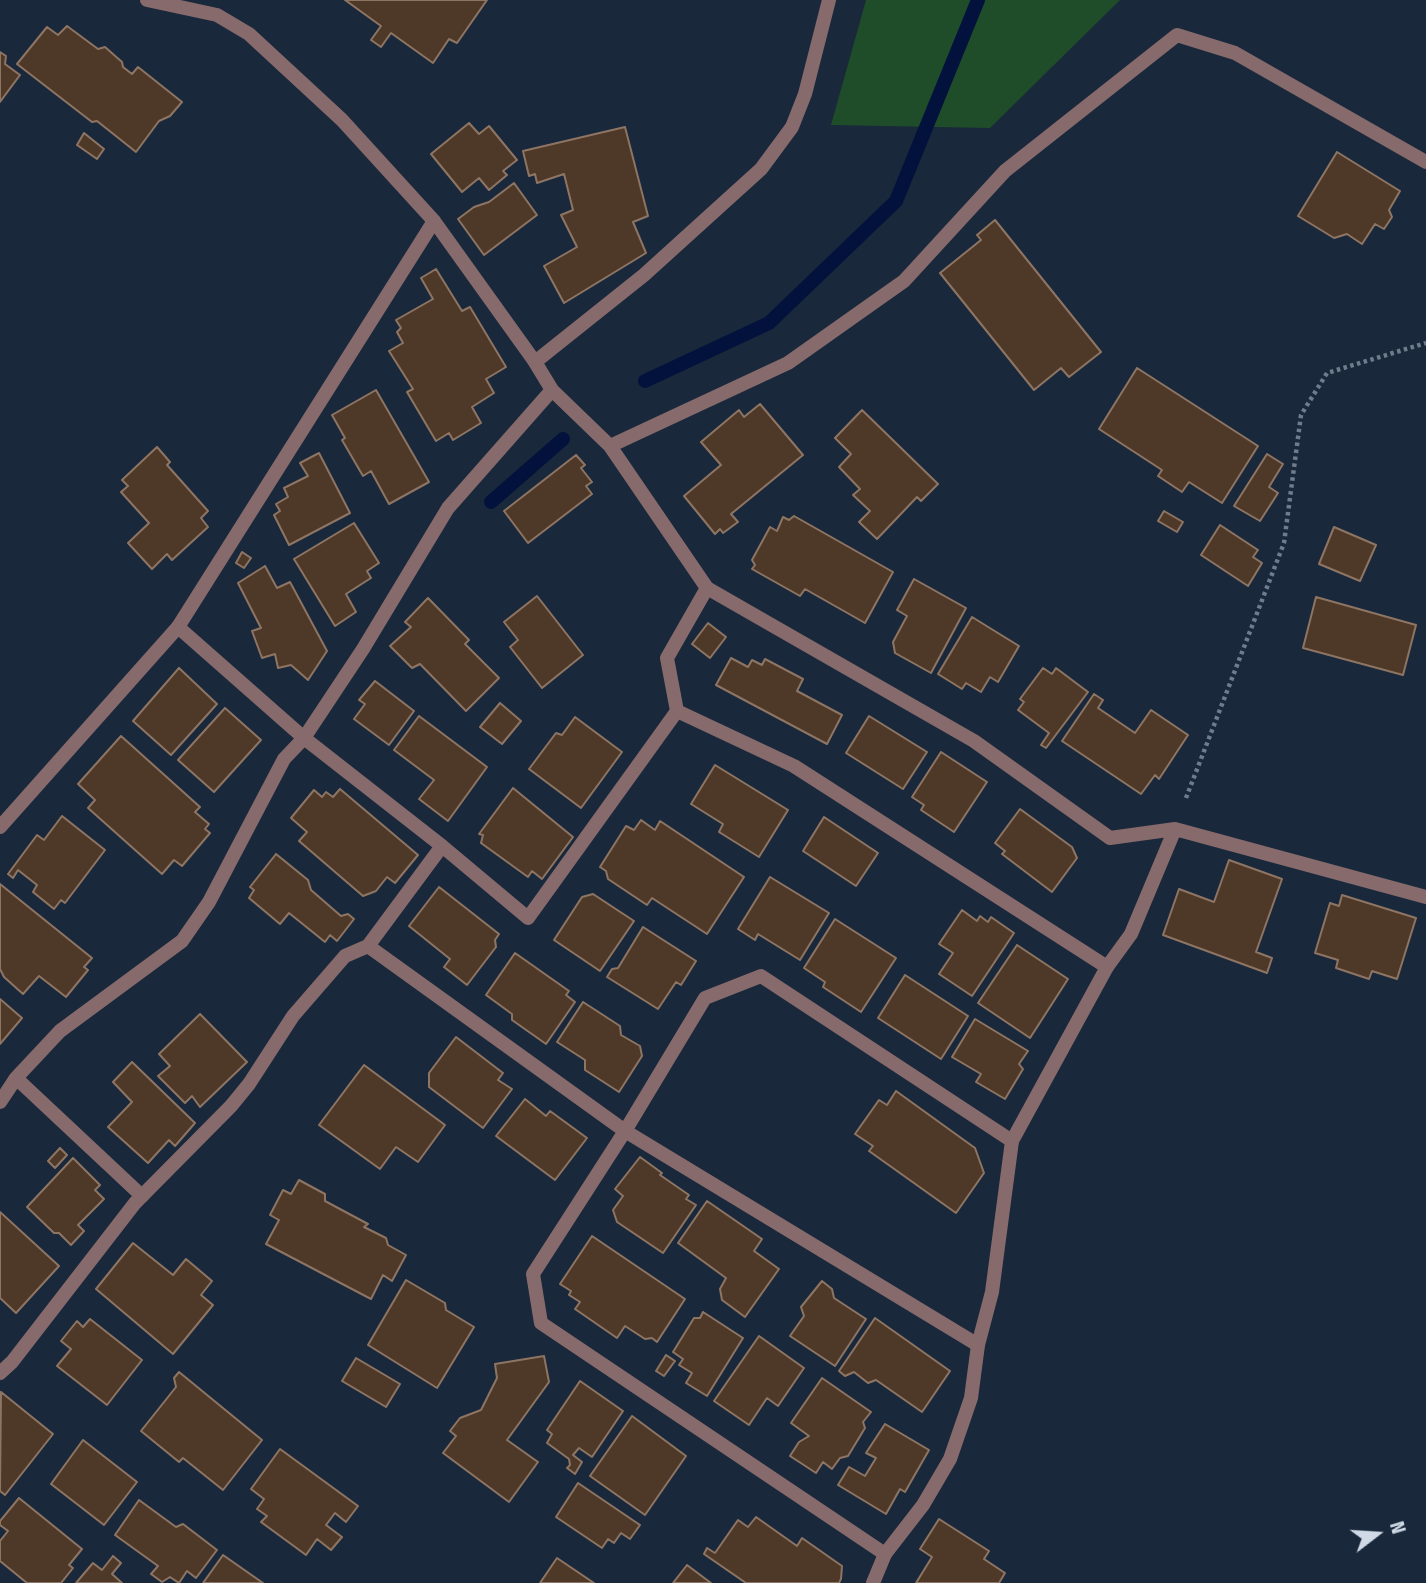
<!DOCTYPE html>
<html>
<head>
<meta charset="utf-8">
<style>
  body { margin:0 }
  #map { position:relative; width:1426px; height:1583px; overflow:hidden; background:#19283b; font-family:"Fira Sans Condensed",sans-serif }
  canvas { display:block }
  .north { position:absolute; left:1342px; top:1499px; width:70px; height:70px; -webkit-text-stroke:5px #19283b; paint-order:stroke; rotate:73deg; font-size:19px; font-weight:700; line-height:28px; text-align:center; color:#d0dae7 }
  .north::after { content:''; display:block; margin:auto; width:24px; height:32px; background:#d0dae7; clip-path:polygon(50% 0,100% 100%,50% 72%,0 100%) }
</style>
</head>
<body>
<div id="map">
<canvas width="1426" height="1583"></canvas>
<div class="north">N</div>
</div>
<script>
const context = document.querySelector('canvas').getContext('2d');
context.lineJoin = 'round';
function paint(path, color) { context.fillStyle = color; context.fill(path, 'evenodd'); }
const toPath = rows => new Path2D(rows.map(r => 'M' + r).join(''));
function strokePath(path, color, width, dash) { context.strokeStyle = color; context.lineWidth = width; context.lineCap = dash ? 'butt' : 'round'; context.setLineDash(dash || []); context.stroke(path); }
const green = toPath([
  [866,0,1120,0,990,128,831,125]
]);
const stream = toPath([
  [645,381,769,323,896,201,978,0],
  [491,502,563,439]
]);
const building = toPath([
  [345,0,487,0,457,43,449,39,433,63,391,33,381,47,371,40,381,26,345,0],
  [67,26,98,49,105,47,122,62,123,67,132,74,138,67,182,102,170,116,159,121,136,152,97,121,92,122,17,64,47,27,58,35,67,26],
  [0,52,6,56,5,64,20,75,0,102,0,52],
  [469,123,479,134,489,126,517,160,503,171,507,175,489,190,479,178,462,192,431,154,469,123],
  [625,127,648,216,633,222,646,253,564,303,544,266,577,247,561,215,573,210,564,174,537,183,535,174,529,176,523,151,625,127],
  [84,133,104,149,97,159,77,145,84,133],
  [1337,152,1400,191,1389,210,1392,217,1384,229,1375,224,1362,244,1347,234,1334,238,1298,216,1337,152],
  [514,183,537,215,484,255,458,219,474,207,489,202,514,183],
  [995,220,1101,352,1069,377,1061,368,1034,390,940,273,981,240,977,235,995,220],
  [436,269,462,311,470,307,506,367,486,379,494,393,472,407,481,423,453,440,449,433,436,441,407,392,413,389,389,351,403,343,397,332,401,328,396,320,433,299,421,278,436,269],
  [1137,368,1258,446,1222,503,1189,482,1182,492,1158,476,1162,470,1099,429,1137,368],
  [376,390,429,482,389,504,371,471,363,476,342,440,345,438,332,415,376,390],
  [760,404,803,455,731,514,738,522,723,533,720,529,715,534,684,496,721,465,701,442,739,410,744,417,760,404],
  [862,410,938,484,921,501,917,497,877,539,859,522,870,511,853,495,860,489,839,467,851,454,835,438,862,410],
  [157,447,170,462,167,465,208,511,201,518,208,527,172,560,167,554,152,569,128,543,149,523,121,492,128,486,122,480,157,447],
  [319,453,350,513,289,545,274,515,280,511,276,504,288,497,284,488,308,476,300,463,319,453],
  [1267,454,1283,464,1269,487,1278,493,1260,521,1234,506,1267,454],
  [576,455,585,465,581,468,592,482,586,486,592,494,528,543,504,511,576,455],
  [1164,511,1183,522,1177,532,1158,521,1164,511],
  [794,516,893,572,865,623,805,589,800,596,752,569,755,565,752,560,770,527,777,531,783,517,789,520,794,516],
  [354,523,379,563,367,571,371,578,346,594,356,612,335,626,294,559,354,523],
  [1220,525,1258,550,1253,557,1262,563,1248,586,1201,555,1220,525],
  [1334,527,1376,545,1360,581,1319,564,1334,527],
  [242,552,251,558,244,568,236,563,242,552],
  [265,566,277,588,290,582,327,651,308,680,291,665,278,668,275,654,262,658,252,631,261,628,238,583,265,566],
  [914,579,966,608,931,673,895,653,893,642,907,616,897,610,914,579],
  [537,596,583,655,542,688,510,647,518,640,504,622,537,596],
  [1316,597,1416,625,1403,675,1303,648,1316,597],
  [428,598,469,640,465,644,499,678,466,711,420,664,412,668,390,646,411,627,405,622,428,598],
  [972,617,1019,646,998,682,990,677,981,692,966,683,962,689,938,674,972,617],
  [708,623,726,637,710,658,692,644,708,623],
  [731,658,748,667,752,660,762,665,765,659,803,679,797,691,842,715,827,744,716,685,731,658],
  [179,668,217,704,171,755,133,721,179,668],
  [1043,668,1052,674,1056,668,1088,692,1046,748,1041,745,1049,733,1018,710,1024,702,1020,699,1043,668],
  [375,681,414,711,389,745,354,719,365,704,359,700,375,681],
  [1094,694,1103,700,1098,708,1135,733,1151,710,1188,735,1159,779,1155,775,1141,794,1062,741,1094,694],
  [500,703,521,721,502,744,480,727,500,703],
  [225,708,261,740,214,792,178,760,225,708],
  [419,716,487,767,448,821,419,799,434,780,394,750,419,716],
  [869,716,927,752,903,789,846,753,869,716],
  [575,717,622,752,581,808,529,769,556,733,562,735,575,717],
  [121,736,200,807,195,812,209,824,205,829,210,833,182,866,174,860,162,874,88,808,95,800,78,784,121,736],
  [941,752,987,782,954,832,921,810,924,805,912,797,941,752],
  [715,765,788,810,759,857,719,832,723,824,691,804,715,765],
  [513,788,573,837,542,879,532,871,528,877,481,843,483,835,479,834,513,788],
  [340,789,418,855,395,883,387,877,376,891,363,896,299,841,307,832,291,818,314,790,322,797,326,792,333,797,340,789],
  [1020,809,1072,847,1077,858,1052,892,1002,854,1005,851,995,843,1020,809],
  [62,816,105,850,65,903,61,900,54,909,33,892,37,885,18,870,13,878,8,874,37,835,44,840,62,816],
  [824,817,878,853,856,886,803,851,824,817],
  [641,820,655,830,660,821,744,877,707,934,652,898,647,905,608,879,606,871,600,867,626,826,634,830,641,820],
  [276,854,308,880,311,890,341,916,348,914,354,919,337,941,330,935,325,942,289,913,280,924,249,898,254,890,250,887,276,854],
  [1229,860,1282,879,1256,952,1272,958,1267,973,1163,935,1179,889,1214,902,1229,860],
  [770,877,829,913,800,960,758,934,755,940,738,929,770,877],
  [0,884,92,958,84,967,88,970,66,997,39,976,23,994,4,977,0,969,0,884],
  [439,887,499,934,495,940,496,947,467,985,444,967,450,959,409,926,439,887],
  [593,894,634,921,600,971,554,940,582,897,593,894],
  [1342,895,1416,918,1397,979,1372,971,1369,979,1336,968,1338,960,1315,953,1330,903,1339,906,1342,895],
  [962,910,977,921,980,916,988,922,991,917,1014,933,972,996,939,974,953,953,939,944,962,910],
  [835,919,896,958,861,1012,823,987,825,982,804,968,835,919],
  [643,927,696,961,681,985,676,982,658,1009,607,977,612,969,618,968,643,927],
  [1017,945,1068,979,1030,1038,978,1003,1017,945],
  [515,953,569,991,566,995,575,1002,546,1044,512,1020,512,1014,486,995,515,953],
  [905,975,968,1016,941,1059,878,1018,905,975],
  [0,999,22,1018,0,1044,0,999],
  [583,1002,620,1026,621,1035,640,1046,642,1056,619,1092,585,1070,585,1060,557,1042,583,1002],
  [200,1014,247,1062,200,1107,192,1096,185,1103,158,1076,170,1066,159,1054,200,1014],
  [975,1019,1028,1051,1019,1064,1023,1069,1005,1099,976,1082,981,1074,952,1057,975,1019],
  [456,1037,503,1073,498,1080,512,1089,483,1128,429,1087,429,1073,456,1037],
  [132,1062,195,1123,175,1146,169,1140,148,1163,108,1127,132,1102,113,1082,132,1062],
  [364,1065,445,1125,418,1162,396,1147,380,1169,319,1125,364,1065],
  [896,1091,975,1148,984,1173,956,1213,869,1151,873,1146,855,1134,879,1100,887,1105,896,1091],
  [525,1099,546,1116,550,1111,587,1138,555,1180,496,1136,525,1099],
  [60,1148,67,1155,55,1168,48,1161,60,1148],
  [640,1157,662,1173,660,1175,689,1195,686,1199,696,1205,663,1253,617,1222,613,1210,623,1196,615,1189,640,1157],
  [73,1158,100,1185,95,1190,104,1199,78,1225,84,1231,71,1245,59,1233,54,1233,27,1207,73,1158],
  [299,1180,325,1194,325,1201,368,1224,364,1227,386,1238,388,1245,406,1255,392,1281,383,1275,371,1299,266,1244,279,1220,270,1215,283,1190,291,1194,299,1180],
  [707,1201,762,1239,754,1251,779,1269,745,1317,722,1300,720,1289,726,1278,678,1243,707,1201],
  [0,1212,59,1266,16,1313,0,1298,0,1212],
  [592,1236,685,1299,657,1342,652,1338,645,1339,625,1326,617,1338,575,1309,580,1302,569,1295,571,1291,560,1284,592,1236],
  [133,1243,173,1275,186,1259,212,1281,201,1295,213,1305,173,1354,96,1289,133,1243],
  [406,1280,445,1303,446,1310,474,1327,437,1388,368,1345,406,1280],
  [822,1281,832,1289,834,1298,866,1319,835,1366,790,1336,804,1316,801,1307,822,1281],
  [703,1312,743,1338,707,1396,686,1383,692,1373,679,1365,683,1359,673,1352,694,1318,700,1318,703,1312],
  [875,1318,950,1371,922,1412,876,1380,868,1383,854,1372,845,1376,839,1371,875,1318],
  [90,1319,142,1360,107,1405,57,1366,71,1349,61,1341,77,1321,83,1327,90,1319],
  [759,1336,804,1368,778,1406,767,1398,749,1425,714,1401,759,1336],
  [666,1355,675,1361,664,1376,656,1371,666,1355],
  [544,1356,549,1382,507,1440,538,1462,509,1502,443,1453,456,1436,450,1431,460,1418,481,1410,497,1378,495,1364,544,1356],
  [356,1358,400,1384,386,1407,342,1381,356,1358],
  [179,1372,262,1440,223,1490,183,1458,179,1462,141,1431,176,1387,174,1378,179,1372],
  [822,1378,871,1412,863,1422,865,1428,848,1456,840,1458,832,1469,823,1462,816,1473,790,1456,799,1442,809,1436,791,1423,822,1378],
  [580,1381,623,1411,592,1457,579,1448,573,1455,582,1462,575,1474,567,1468,570,1465,569,1459,547,1443,552,1434,547,1430,580,1381],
  [1,1392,53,1434,5,1495,0,1491,1,1392],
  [632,1416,686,1456,645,1515,590,1476,632,1416],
  [885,1424,929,1450,905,1492,900,1489,886,1514,838,1485,849,1467,865,1476,876,1458,866,1453,885,1424],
  [83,1440,137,1482,104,1525,51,1484,83,1440],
  [280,1449,358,1506,346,1522,335,1513,326,1525,342,1537,331,1550,317,1539,306,1555,261,1522,267,1516,257,1509,264,1499,251,1489,280,1449],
  [578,1483,640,1525,630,1539,621,1533,614,1543,608,1539,602,1548,556,1517,578,1483],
  [19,1498,82,1549,69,1565,73,1568,61,1583,27,1583,0,1561,0,1541,8,1531,0,1525,0,1521,19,1498],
  [139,1500,176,1527,183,1524,217,1550,196,1578,187,1571,179,1583,170,1577,162,1582,151,1574,158,1566,115,1535,139,1500],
  [756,1517,797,1546,802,1538,842,1566,841,1579,839,1583,746,1583,704,1554,707,1548,715,1553,738,1520,748,1527,756,1517],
  [939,1519,989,1551,984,1559,1005,1573,999,1583,916,1583,932,1557,920,1549,939,1519],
  [223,1555,263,1583,203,1583,223,1555],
  [113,1556,121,1563,112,1574,122,1583,76,1583,93,1563,102,1570,113,1556],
  [557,1558,594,1583,540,1583,557,1558],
  [687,1565,711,1583,673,1583,687,1565]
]);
const path = toPath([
  [1186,798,1284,543,1301,415,1327,373,1426,343]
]);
const lane = toPath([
  [535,362,644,275,761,169,792,127,805,94,829,0],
  [178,627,304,738,442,846,528,918,677,711,794,766,1107,967],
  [677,711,667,658,707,588],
  [368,946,625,1131,978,1345],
  [0,1373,12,1362,135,1203,231,1106,249,1084,293,1016,345,956,368,946,442,846],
  [885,1554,541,1323,533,1274,625,1131,705,998,761,976,1012,1141]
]);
const street = toPath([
  [147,0,217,15,249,34,342,120,434,221,535,362,552,390,610,446,707,588,974,741,1110,838,1175,829,1426,897],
  [610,446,788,363,904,281,1005,171,1177,35,1235,53,1426,162],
  [0,827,178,627,434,221],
  [16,1078,142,1196],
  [0,1102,16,1078,60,1031,182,941,209,902,284,759,304,738,363,649,448,508,552,390],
  [873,1583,885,1554,923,1505,950,1459,971,1398,978,1345,992,1292,1012,1141,1107,967,1131,934,1175,829]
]);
paint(green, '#1f4d2a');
strokePath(stream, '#03123c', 14);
paint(building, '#4e3828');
strokePath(building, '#8e7563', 2);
strokePath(path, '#6f7c8c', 4.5, [3.5, 3.5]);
strokePath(lane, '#876a6b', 14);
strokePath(street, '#876a6b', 14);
</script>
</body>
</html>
